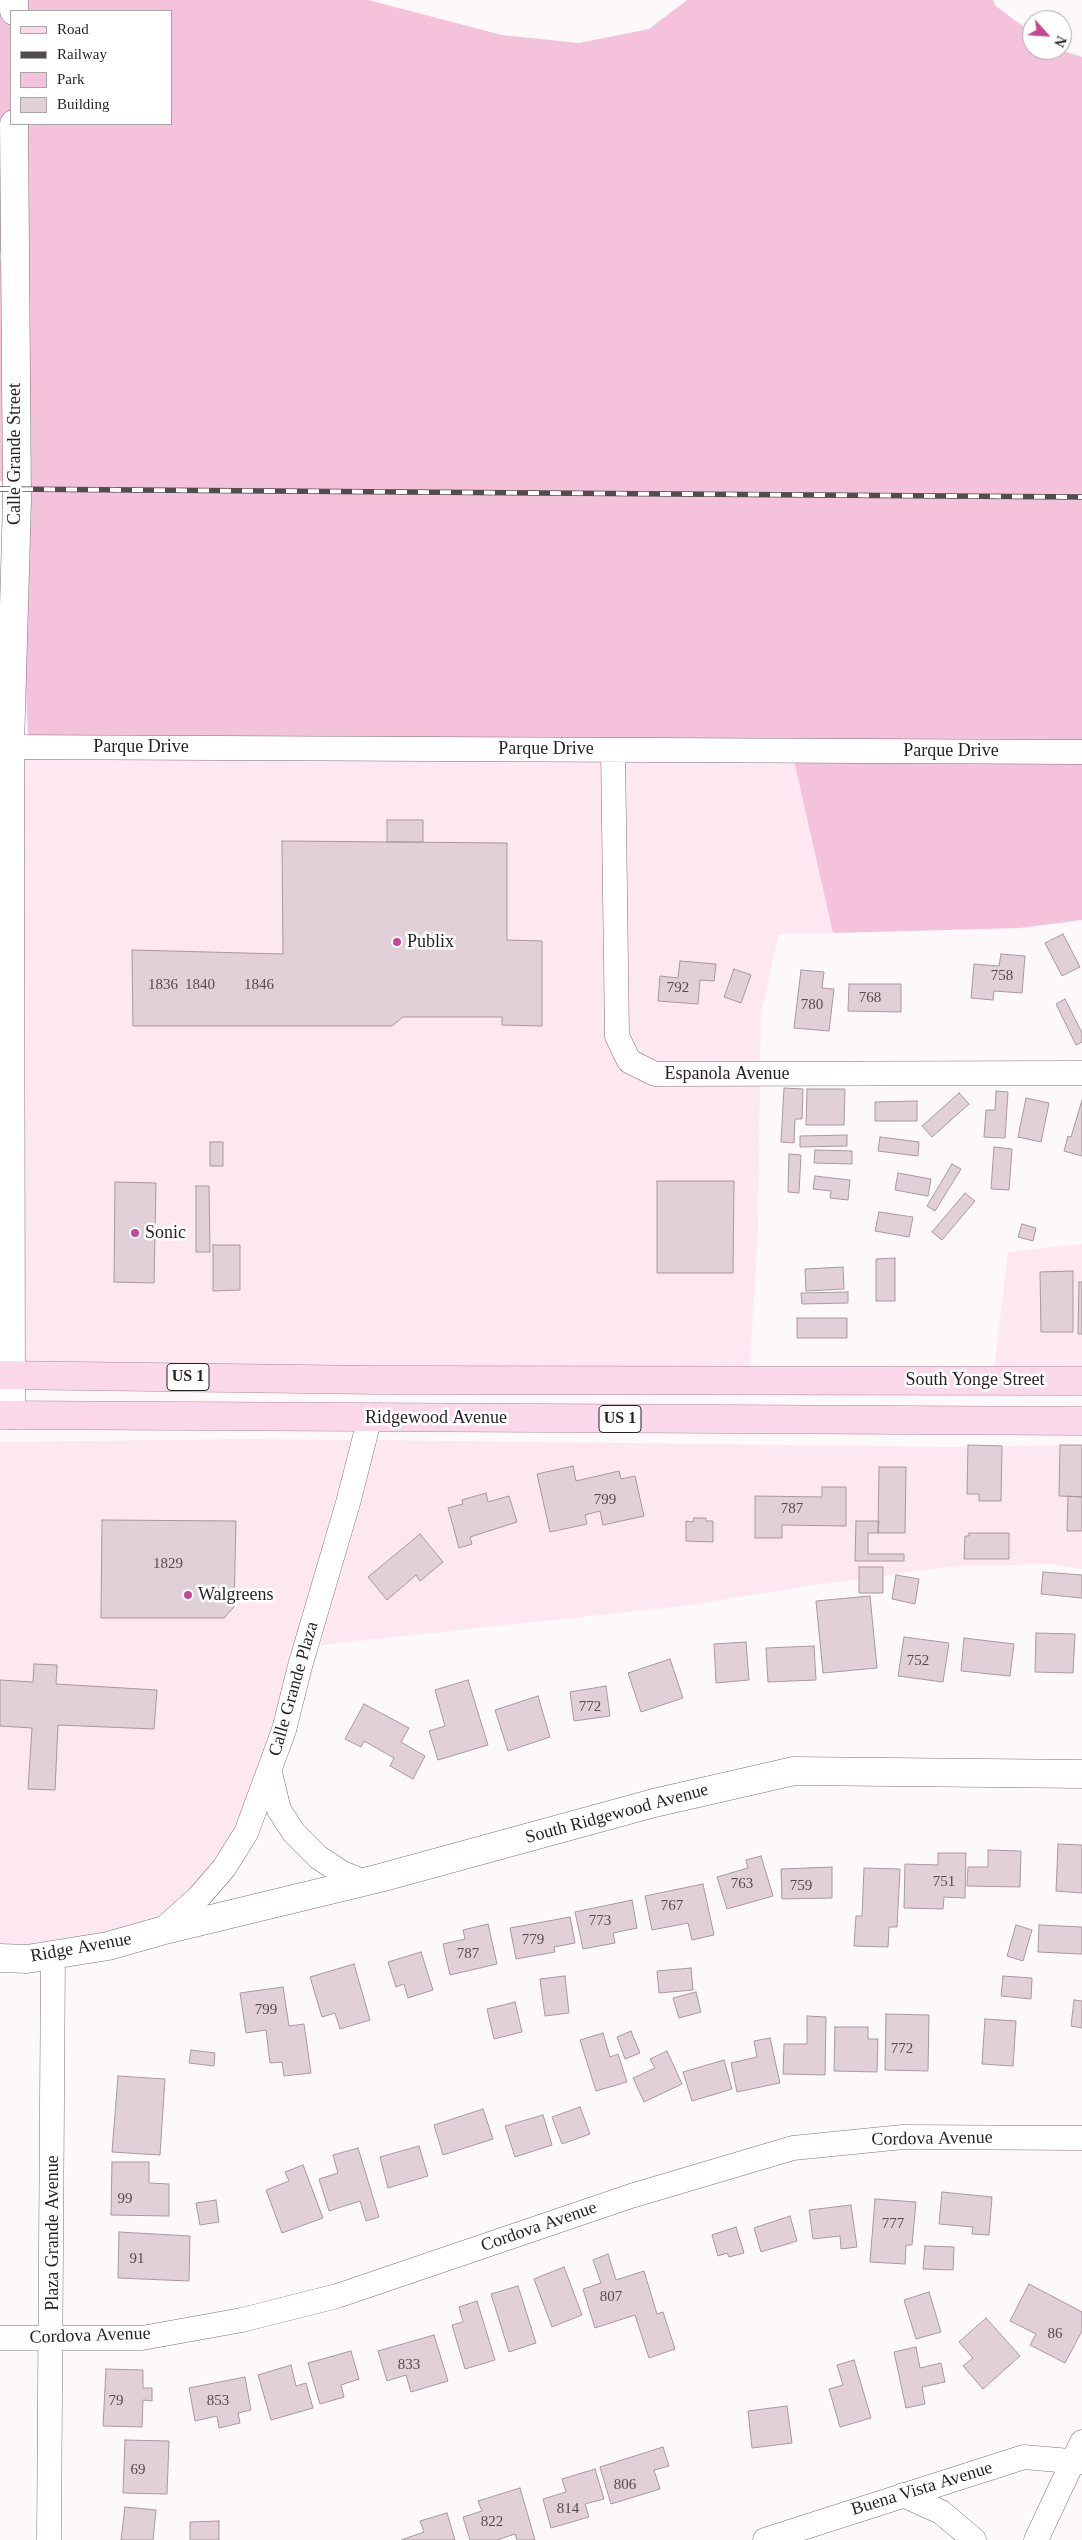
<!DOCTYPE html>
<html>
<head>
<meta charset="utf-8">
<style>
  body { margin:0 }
  #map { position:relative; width:1082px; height:2540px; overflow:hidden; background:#fdf9fb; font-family:Georgia,serif }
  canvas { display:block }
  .legend { position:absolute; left:10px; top:10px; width:162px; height:115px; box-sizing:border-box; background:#fff; border:1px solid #a8a5a7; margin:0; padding:6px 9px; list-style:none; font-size:15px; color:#261f23 }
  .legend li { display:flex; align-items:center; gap:10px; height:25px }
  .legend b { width:25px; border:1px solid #a8a5a7 }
  .north { position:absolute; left:1022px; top:10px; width:50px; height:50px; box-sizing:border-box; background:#fff; border:1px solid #a8a5a7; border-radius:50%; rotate:116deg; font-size:14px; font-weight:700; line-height:20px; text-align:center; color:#261f23 }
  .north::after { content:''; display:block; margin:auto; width:18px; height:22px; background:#c64793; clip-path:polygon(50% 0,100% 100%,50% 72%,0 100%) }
</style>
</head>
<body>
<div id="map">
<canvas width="1082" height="2540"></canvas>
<ul class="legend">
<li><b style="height:6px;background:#fbd8e9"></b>Road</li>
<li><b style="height:6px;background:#524c4f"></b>Railway</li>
<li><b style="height:14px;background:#f5c2dc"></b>Park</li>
<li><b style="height:14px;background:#e2d0d8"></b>Building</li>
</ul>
<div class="north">N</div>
</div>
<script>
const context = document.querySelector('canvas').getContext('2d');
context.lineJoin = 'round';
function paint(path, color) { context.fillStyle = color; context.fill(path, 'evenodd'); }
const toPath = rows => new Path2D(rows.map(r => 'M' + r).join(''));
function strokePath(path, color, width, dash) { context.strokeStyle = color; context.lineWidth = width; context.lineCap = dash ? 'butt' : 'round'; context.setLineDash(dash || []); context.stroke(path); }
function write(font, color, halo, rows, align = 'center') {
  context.font = font + ' Georgia,serif'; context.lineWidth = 5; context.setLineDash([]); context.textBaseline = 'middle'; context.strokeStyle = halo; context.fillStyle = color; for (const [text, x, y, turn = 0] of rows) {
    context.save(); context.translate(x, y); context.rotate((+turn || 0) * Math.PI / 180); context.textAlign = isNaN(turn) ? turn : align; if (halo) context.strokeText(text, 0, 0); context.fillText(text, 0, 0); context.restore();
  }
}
const built = toPath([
  [21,758,602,760,606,1040,619,1065,760,1084,758,1230,750,1365,747,1369,22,1365],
  [625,760,794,761,833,933,779,934,761,1014,760,1063,656,1063,638,1054,628,1035],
  [1082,1244,1082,1370,994,1370,1008,1252],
  [240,1439,352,1440,273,1726,260,1764,256,1764,258,1772,236,1828,214,1861,189,1890,154,1921,52,1945,0,1948,0,1442],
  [376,1440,953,1447,1082,1445,1082,1569,1049,1564,947,1567,808,1586,683,1606,320,1645,302,1710,312,1670,360,1507]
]);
const green = toPath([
  [0,0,14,0,11,11,11,124,15,252,0,252],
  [26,0,368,0,502,35,579,43,649,29,687,0,993,0,996,6,1032,33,1032,50,1061,50,1082,57,1082,742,28,736,23,631,26,124,171,124,171,11,26,11],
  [0,261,3,261,5,481,0,481],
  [794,761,1082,763,1082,920,1020,928,833,933]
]);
const building = toPath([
  [387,820,423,820,423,842,387,842,387,820],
  [282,841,507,843,507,940,542,941,542,1026,502,1025,502,1017,403,1017,392,1026,133,1026,132,950,283,954,282,841],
  [1063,934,1080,967,1062,976,1045,943,1063,934],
  [1001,954,1025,956,1022,993,994,991,993,1000,971,998,974,964,999,966,1001,954],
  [680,961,716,964,714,981,700,980,698,1004,658,1001,660,976,678,978,680,961],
  [734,969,751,975,741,1003,724,997,734,969],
  [801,970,824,972,822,988,834,989,829,1031,794,1028,801,970],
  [849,984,901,984,901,1012,848,1011,849,984],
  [1065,999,1082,1033,1082,1042,1076,1045,1056,1004,1065,999],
  [784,1088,803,1089,802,1119,795,1119,794,1143,781,1142,784,1088],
  [807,1089,845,1089,844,1125,806,1125,807,1089],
  [996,1091,1008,1092,1005,1138,984,1137,986,1110,995,1110,996,1091],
  [959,1093,969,1104,932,1137,922,1126,959,1093],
  [1026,1098,1049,1103,1041,1142,1018,1137,1026,1098],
  [1082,1100,1082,1156,1064,1151,1068,1136,1071,1137,1082,1100],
  [917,1101,917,1121,875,1121,875,1102,917,1101],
  [847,1135,847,1146,800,1147,800,1136,847,1135],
  [880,1137,919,1142,918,1156,878,1151,880,1137],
  [210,1142,223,1142,223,1166,210,1166,210,1142],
  [994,1147,1012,1149,1009,1190,991,1189,994,1147],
  [815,1150,852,1151,852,1164,814,1163,815,1150],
  [789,1154,801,1155,799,1193,788,1192,789,1154],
  [952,1164,961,1169,935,1211,927,1206,952,1164],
  [898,1173,931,1179,928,1196,895,1190,898,1173],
  [815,1176,850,1180,848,1200,830,1198,831,1191,813,1189,815,1176],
  [657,1181,734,1181,733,1273,657,1273,657,1181],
  [115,1182,156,1183,154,1283,114,1282,115,1182],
  [196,1186,209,1186,210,1252,196,1252,196,1186],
  [965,1193,975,1201,942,1240,932,1232,965,1193],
  [879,1212,913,1217,909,1237,875,1231,879,1212],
  [1022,1224,1036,1228,1033,1241,1018,1237,1022,1224],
  [213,1245,240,1245,240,1290,213,1291,213,1245],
  [895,1258,895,1301,876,1301,876,1259,895,1258],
  [843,1267,844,1289,806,1291,805,1269,843,1267],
  [1073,1271,1073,1332,1041,1332,1040,1272,1073,1271],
  [1079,1282,1082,1282,1082,1334,1078,1334,1079,1282],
  [848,1292,848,1303,802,1304,801,1293,848,1292],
  [797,1318,847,1318,847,1338,797,1338,797,1318],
  [968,1445,1002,1446,1001,1501,979,1501,979,1494,967,1494,968,1445],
  [1060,1445,1082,1445,1082,1497,1059,1496,1060,1445],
  [573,1466,576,1481,619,1471,621,1479,635,1476,644,1516,603,1525,600,1511,585,1515,587,1524,550,1532,537,1474,573,1466],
  [879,1467,906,1467,905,1533,878,1533,879,1467],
  [822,1487,846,1487,846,1526,782,1525,782,1538,755,1538,755,1496,822,1497,822,1487],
  [486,1493,488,1502,509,1496,517,1522,470,1537,472,1544,459,1548,448,1508,463,1504,462,1500,486,1493],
  [1068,1496,1082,1497,1082,1531,1067,1531,1068,1496],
  [694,1518,706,1518,706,1521,713,1521,713,1542,686,1541,686,1521,693,1522,694,1518],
  [102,1520,236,1521,234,1607,224,1618,101,1618,102,1520],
  [856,1521,879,1521,878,1533,868,1533,868,1554,904,1554,904,1561,855,1561,856,1521],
  [969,1533,1009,1533,1009,1559,964,1559,965,1536,969,1536,969,1533],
  [420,1534,443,1562,420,1581,416,1575,387,1600,368,1577,420,1534],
  [859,1567,883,1567,883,1593,859,1593,859,1567],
  [1043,1572,1082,1575,1082,1598,1041,1594,1043,1572],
  [896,1575,919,1579,915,1604,892,1599,896,1575],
  [870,1596,877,1668,823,1673,816,1601,870,1596],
  [1036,1633,1075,1634,1073,1673,1035,1672,1036,1633],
  [904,1637,949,1643,943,1682,898,1676,904,1637],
  [964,1638,1014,1644,1010,1676,961,1671,964,1638],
  [746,1642,749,1680,716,1683,714,1644,746,1642],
  [814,1646,816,1680,768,1682,766,1648,814,1646],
  [670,1659,683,1698,641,1712,628,1673,670,1659],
  [34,1664,57,1665,56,1684,157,1690,154,1729,58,1725,55,1790,28,1789,32,1728,0,1726,0,1680,33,1682,34,1664],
  [468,1680,488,1745,438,1760,429,1731,445,1726,435,1690,468,1680],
  [606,1686,610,1716,574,1721,570,1692,606,1686],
  [538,1696,550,1737,508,1751,495,1710,538,1696],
  [364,1704,409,1728,401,1742,425,1756,413,1779,390,1766,394,1758,364,1741,361,1747,345,1739,364,1704],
  [1058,1844,1082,1845,1082,1893,1056,1891,1058,1844],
  [988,1850,1021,1851,1020,1887,967,1886,968,1867,988,1867,988,1850],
  [938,1853,966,1853,965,1898,944,1897,943,1909,904,1908,905,1864,938,1865,938,1853],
  [761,1856,773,1896,727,1909,717,1877,748,1868,746,1860,761,1856],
  [832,1867,832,1898,782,1899,781,1869,832,1867],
  [864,1868,900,1869,897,1927,889,1927,888,1947,854,1946,856,1916,862,1916,864,1868],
  [703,1884,714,1935,692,1940,688,1923,652,1930,645,1896,703,1884],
  [632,1900,637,1928,613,1933,615,1943,583,1949,575,1912,632,1900],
  [570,1917,575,1943,554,1947,555,1952,516,1959,510,1928,570,1917],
  [488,1924,497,1964,450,1975,443,1944,465,1939,463,1930,488,1924],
  [1016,1925,1032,1930,1023,1961,1007,1956,1016,1925],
  [1039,1925,1082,1927,1082,1954,1038,1952,1039,1925],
  [421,1952,433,1990,408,1998,404,1984,396,1987,388,1962,421,1952],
  [354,1964,370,2020,340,2029,335,2013,322,2017,310,1977,354,1964],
  [691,1968,693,1990,659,1993,657,1971,691,1968],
  [565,1976,569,2013,545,2016,540,1979,565,1976],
  [1003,1976,1032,1978,1031,1999,1001,1996,1003,1976],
  [283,1987,289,2026,304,2024,311,2073,284,2076,282,2062,270,2063,266,2030,246,2033,240,1993,283,1987],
  [696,1992,701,2012,679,2018,673,1998,696,1992],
  [1074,2000,1082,2001,1082,2028,1071,2026,1074,2000],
  [515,2002,522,2032,494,2039,487,2009,515,2002],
  [886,2014,929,2015,928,2071,885,2070,886,2014],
  [807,2016,826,2017,825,2075,783,2074,784,2044,807,2044,807,2016],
  [985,2019,1016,2021,1013,2066,982,2064,985,2019],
  [835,2027,868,2027,868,2039,878,2039,877,2072,834,2071,835,2027],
  [631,2031,640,2053,625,2059,617,2037,631,2031],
  [603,2033,610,2057,618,2054,627,2082,596,2091,580,2040,603,2033],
  [770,2038,780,2083,737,2092,731,2063,757,2057,754,2041,770,2038],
  [191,2050,215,2053,214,2066,189,2063,191,2050],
  [667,2051,682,2084,644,2102,633,2078,655,2068,650,2059,667,2051],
  [724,2060,732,2089,692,2101,683,2072,724,2060],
  [118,2076,165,2079,160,2155,112,2152,118,2076],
  [580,2107,590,2134,562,2144,552,2117,580,2107],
  [483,2109,493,2139,443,2155,434,2125,483,2109],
  [543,2115,552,2145,515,2157,505,2126,543,2115],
  [419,2146,428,2176,388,2188,380,2157,419,2146],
  [358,2148,379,2217,366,2221,360,2201,329,2211,319,2179,338,2173,333,2155,358,2148],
  [112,2162,149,2162,149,2183,169,2184,169,2216,111,2215,112,2162],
  [303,2165,323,2218,282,2233,266,2190,289,2181,285,2172,303,2165],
  [942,2192,992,2197,989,2235,972,2234,973,2227,939,2224,942,2192],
  [875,2199,916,2202,912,2245,906,2245,905,2264,870,2262,875,2199],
  [216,2200,219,2222,200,2225,196,2203,216,2200],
  [851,2205,857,2247,841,2249,840,2236,813,2239,809,2210,851,2205],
  [790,2216,797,2241,761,2252,754,2228,790,2216],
  [736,2227,744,2253,729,2257,727,2253,718,2256,712,2235,736,2227],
  [119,2232,190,2236,189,2281,118,2278,119,2232],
  [925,2246,954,2247,953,2270,923,2269,925,2246],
  [608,2254,616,2280,644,2271,657,2314,663,2312,675,2349,649,2358,635,2315,595,2328,583,2289,601,2283,593,2260,608,2254],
  [564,2267,582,2315,552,2327,534,2279,564,2267],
  [1029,2284,1082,2312,1082,2331,1065,2363,1030,2345,1036,2334,1010,2321,1029,2284],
  [518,2286,536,2343,509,2352,491,2294,518,2286],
  [929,2292,941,2332,916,2339,904,2300,929,2292],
  [477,2301,495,2360,465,2369,452,2325,463,2322,459,2307,477,2301],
  [986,2318,1020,2356,983,2389,963,2366,973,2358,959,2342,986,2318],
  [434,2335,448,2381,411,2392,406,2375,387,2381,378,2351,434,2335],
  [916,2347,920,2368,941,2363,945,2382,922,2387,925,2404,906,2408,894,2352,916,2347],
  [351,2351,359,2379,341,2385,344,2397,320,2404,308,2363,351,2351],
  [854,2360,871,2418,840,2427,829,2389,843,2385,837,2365,854,2360],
  [291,2365,296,2386,306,2383,313,2408,271,2420,258,2375,291,2365],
  [106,2369,143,2370,143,2388,152,2388,152,2401,143,2400,142,2427,103,2426,106,2369],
  [245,2377,251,2410,238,2413,240,2423,219,2428,217,2416,195,2421,189,2388,245,2377],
  [787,2406,792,2443,752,2448,748,2411,787,2406],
  [125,2440,169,2441,167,2494,123,2493,125,2440],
  [663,2447,669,2466,654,2470,660,2489,611,2504,600,2467,663,2447],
  [595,2469,604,2499,585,2504,589,2517,551,2528,543,2499,566,2492,562,2479,595,2469],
  [520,2488,535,2540,517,2540,515,2534,497,2540,470,2540,463,2517,482,2511,478,2501,520,2488],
  [125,2507,156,2510,153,2540,121,2540,125,2507],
  [447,2513,455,2540,401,2540,424,2532,420,2521,447,2513],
  [219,2521,219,2540,190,2540,190,2522,219,2521]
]);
const minor = toPath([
  [0,747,1082,752],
  [613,750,617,1036,629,1061,655,1074,1082,1073],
  [270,1773,279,1810,294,1833,318,1857,342,1873,365,1882],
  [161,1931,198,1898,224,1868,246,1833,284,1730,300,1666,348,1503,370,1417],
  [0,2338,142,2338,242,2320,337,2296,631,2196,793,2148,903,2137,1082,2138],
  [903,2495,941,2512,974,2540],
  [49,2540,53,1956],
  [765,2540,1024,2457,1082,2462],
  [1036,2540,1082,2442]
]);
const tertiary = toPath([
  [14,11,14,0],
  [11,1415,10,747,17,500,14,124],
  [0,1958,27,1959,108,1946,161,1931,380,1878,654,1803,794,1771,1082,1774]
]);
const primary = toPath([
  [0,1375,376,1380,1082,1381],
  [0,1415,1082,1421]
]);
const rail = toPath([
  [0,489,1082,497]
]);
const markers = [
  [397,942,5,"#c64793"],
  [135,1233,5,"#c64793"],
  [188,1595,5,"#c64793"]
];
const numberNames = [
  ["758",1002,976],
  ["1836",163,985],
  ["1840",200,985],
  ["1846",259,985],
  ["792",678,988],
  ["768",870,998],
  ["780",812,1005],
  ["799",605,1500],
  ["787",792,1509],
  ["1829",168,1564],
  ["752",918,1661],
  ["772",590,1707],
  ["751",944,1882],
  ["763",742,1884],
  ["759",801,1886],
  ["767",672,1906],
  ["773",600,1921],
  ["779",533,1940],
  ["787",468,1954],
  ["799",266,2010],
  ["772",902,2049],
  ["99",125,2199],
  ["777",893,2224],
  ["91",137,2259],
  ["807",611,2297],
  ["86",1055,2334],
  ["833",409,2365],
  ["79",116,2401],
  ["853",218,2401],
  ["69",138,2470],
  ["806",625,2485],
  ["814",568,2509],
  ["822",492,2522]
];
const shields = [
  [188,1377,42],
  [620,1419,42]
];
const shieldNames = [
  ["US 1",188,1377],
  ["US 1",620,1419]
];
const streetNames = [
  ["Calle Grande Street",15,454,-90],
  ["Parque Drive",141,747],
  ["Parque Drive",546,749],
  ["Parque Drive",951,751],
  ["Espanola Avenue",727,1074],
  ["South Yonge Street",975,1380],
  ["Ridgewood Avenue",436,1418],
  ["Calle Grande Plaza",294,1689,-74],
  ["South Ridgewood Avenue",617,1814,-15],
  ["Ridge Avenue",81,1948,-10],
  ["Cordova Avenue",932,2139,-1],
  ["Cordova Avenue",539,2227,-19],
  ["Plaza Grande Avenue",53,2233,-90],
  ["Cordova Avenue",90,2336,-2],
  ["Buena Vista Avenue",922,2489,-17]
];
const poiNames = [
  ["Publix",407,942],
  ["Sonic",145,1233],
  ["Walgreens",198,1595]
];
paint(built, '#fde8f2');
paint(green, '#f5c2dc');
paint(building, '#e2d0d8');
strokePath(building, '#a998a1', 1);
strokePath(minor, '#807078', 25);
strokePath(tertiary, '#807078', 29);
strokePath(primary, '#ae869b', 29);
strokePath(minor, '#fff', 24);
strokePath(tertiary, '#fff', 28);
strokePath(primary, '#fbd8e9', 28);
strokePath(rail, '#524c4f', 5.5);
strokePath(rail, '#fff', 4, [11]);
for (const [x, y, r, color] of markers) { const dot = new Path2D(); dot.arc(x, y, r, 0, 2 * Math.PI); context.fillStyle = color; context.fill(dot); strokePath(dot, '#fff', 2); }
write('15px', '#554b50', null, numberNames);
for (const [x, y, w] of shields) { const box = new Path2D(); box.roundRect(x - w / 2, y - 13.5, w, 27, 4); context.fillStyle = '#fff'; context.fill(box); strokePath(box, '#261f23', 1); }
write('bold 16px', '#261f23', null, shieldNames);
write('18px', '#261f23', '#fff', streetNames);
write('18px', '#261f23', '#fff', poiNames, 'left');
</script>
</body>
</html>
